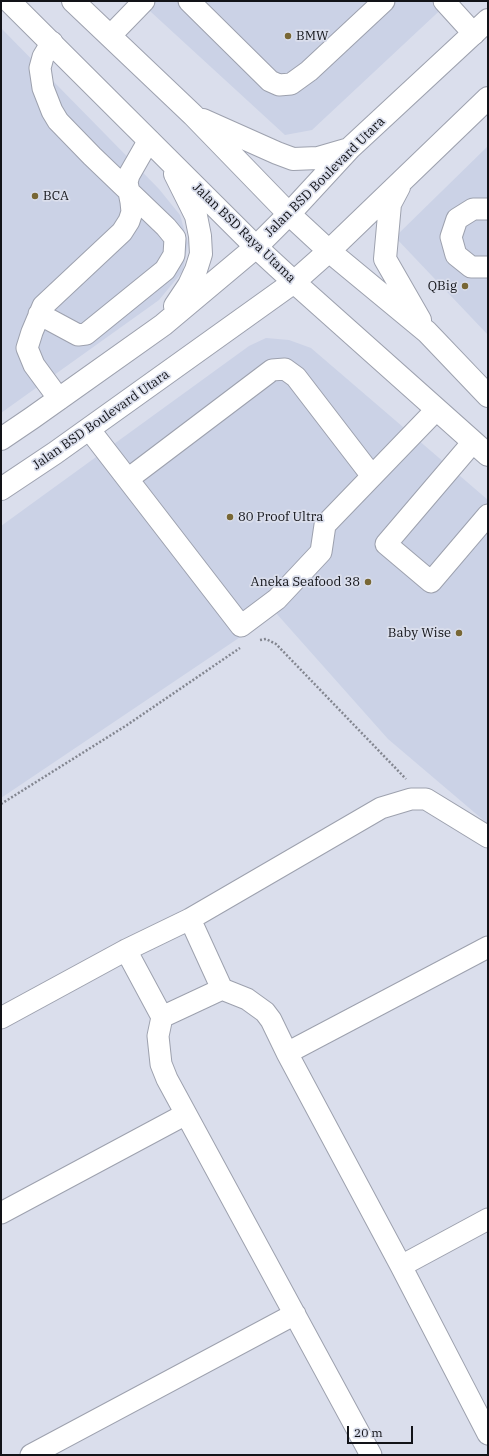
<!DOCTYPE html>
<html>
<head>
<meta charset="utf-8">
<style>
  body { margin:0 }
  #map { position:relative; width:489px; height:1456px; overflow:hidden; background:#dadeec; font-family:"IBM Plex Serif",serif }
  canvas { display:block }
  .frame { position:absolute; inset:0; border:2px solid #121318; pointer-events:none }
  .scale { position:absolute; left:347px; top:1426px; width:66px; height:18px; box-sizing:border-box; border:2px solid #121318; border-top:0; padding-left:5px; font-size:12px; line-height:14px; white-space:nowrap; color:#121318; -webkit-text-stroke:3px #dadeec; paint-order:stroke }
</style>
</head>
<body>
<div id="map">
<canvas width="489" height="1456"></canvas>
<div class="frame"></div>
<div class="scale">20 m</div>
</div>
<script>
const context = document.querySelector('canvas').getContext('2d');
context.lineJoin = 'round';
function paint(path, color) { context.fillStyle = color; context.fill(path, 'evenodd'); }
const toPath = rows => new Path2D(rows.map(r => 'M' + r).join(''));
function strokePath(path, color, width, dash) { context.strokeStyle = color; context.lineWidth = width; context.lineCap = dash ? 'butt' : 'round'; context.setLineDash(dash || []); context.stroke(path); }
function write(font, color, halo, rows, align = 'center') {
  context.font = font + ' "IBM Plex Serif",serif'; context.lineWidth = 3.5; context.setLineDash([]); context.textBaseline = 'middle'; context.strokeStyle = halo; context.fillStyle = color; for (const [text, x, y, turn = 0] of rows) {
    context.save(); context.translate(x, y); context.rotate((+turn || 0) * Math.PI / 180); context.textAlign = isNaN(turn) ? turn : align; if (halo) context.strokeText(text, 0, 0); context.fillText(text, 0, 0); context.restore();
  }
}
const built = toPath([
  [139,1,450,1,312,130,285,135],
  [1,28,159,189,180,215,188,243,183,271,159,300,1,413],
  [488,146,488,335,395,237],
  [266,338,289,340,311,348,488,500,488,824,388,739,276,613,1,798,1,526,249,346]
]);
const path = toPath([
  [260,640,266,639,276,644,406,779],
  [1,804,127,725,240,648]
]);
const minor = toPath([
  [189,1,270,81,279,85,291,84,309,71,384,1],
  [444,1,474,34],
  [110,36,144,1],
  [488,209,473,209,457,219,451,237,456,255,471,267,488,267],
  [39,314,78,335,86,334,165,270,174,255,175,238,166,227,92,156,58,121,52,111,43,88,40,68,43,57,52,42],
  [59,399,34,365,27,348,32,332,43,306,122,232,129,221,132,212,131,202,127,182,129,175,149,140],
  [89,429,241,626,277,599,321,552,325,525,436,410],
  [473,442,386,544,431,582,488,515],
  [128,479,272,370,285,369,296,377,372,476],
  [190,919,222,989,247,999,265,1012,271,1020,287,1053,401,1266,488,1434],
  [126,950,162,1017,158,1036,161,1064,167,1079,371,1455],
  [162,1017,222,989],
  [1,1018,126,950,190,919,381,808,411,799,426,799,488,837],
  [287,1053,488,947],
  [1,1213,186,1114],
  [401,1266,488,1219],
  [31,1455,295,1314]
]);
const major = toPath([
  [9,1,256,247,294,282,488,455],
  [73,1,193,115,289,214,329,251,427,332,488,396],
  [203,120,277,153,293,159,318,158,349,149],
  [175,174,196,216,200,236,201,254,196,270,189,285,175,306],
  [399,187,390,204,385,259,420,320],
  [1,439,32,418,163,325,256,247,289,214,349,149,488,20],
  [1,489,55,453,294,282,329,251,488,98]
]);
const markers = [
  [288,36,4,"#786735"],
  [35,196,4,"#786735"],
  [465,286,4,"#786735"],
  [230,517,4,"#786735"],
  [368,582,4,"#786735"],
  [459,633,4,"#786735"]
];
const poiNames = [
  ["BMW",296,36],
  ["BCA",43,196],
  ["QBig",457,286,"right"],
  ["80 Proof Ultra",238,517],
  ["Aneka Seafood 38",360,582,"right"],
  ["Baby Wise",451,633,"right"]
];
const streetNames = [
  ["Jalan BSD Boulevard Utara",325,177,-45],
  ["Jalan BSD Raya Utama",244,233,44],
  ["Jalan BSD Boulevard Utara",101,420,-35]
];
paint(built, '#cbd2e6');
strokePath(minor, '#9da1ae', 23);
strokePath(major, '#9da1ae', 24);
strokePath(path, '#838690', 2.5, [2, 2]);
strokePath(minor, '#fff', 21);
strokePath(major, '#fff', 22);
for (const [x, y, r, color] of markers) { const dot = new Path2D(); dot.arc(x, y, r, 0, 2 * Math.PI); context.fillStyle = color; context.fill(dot); strokePath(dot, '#dadeec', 1.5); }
write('13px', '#121318', '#dadeec', poiNames, 'left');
write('13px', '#121318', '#dadeec', streetNames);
</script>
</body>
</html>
